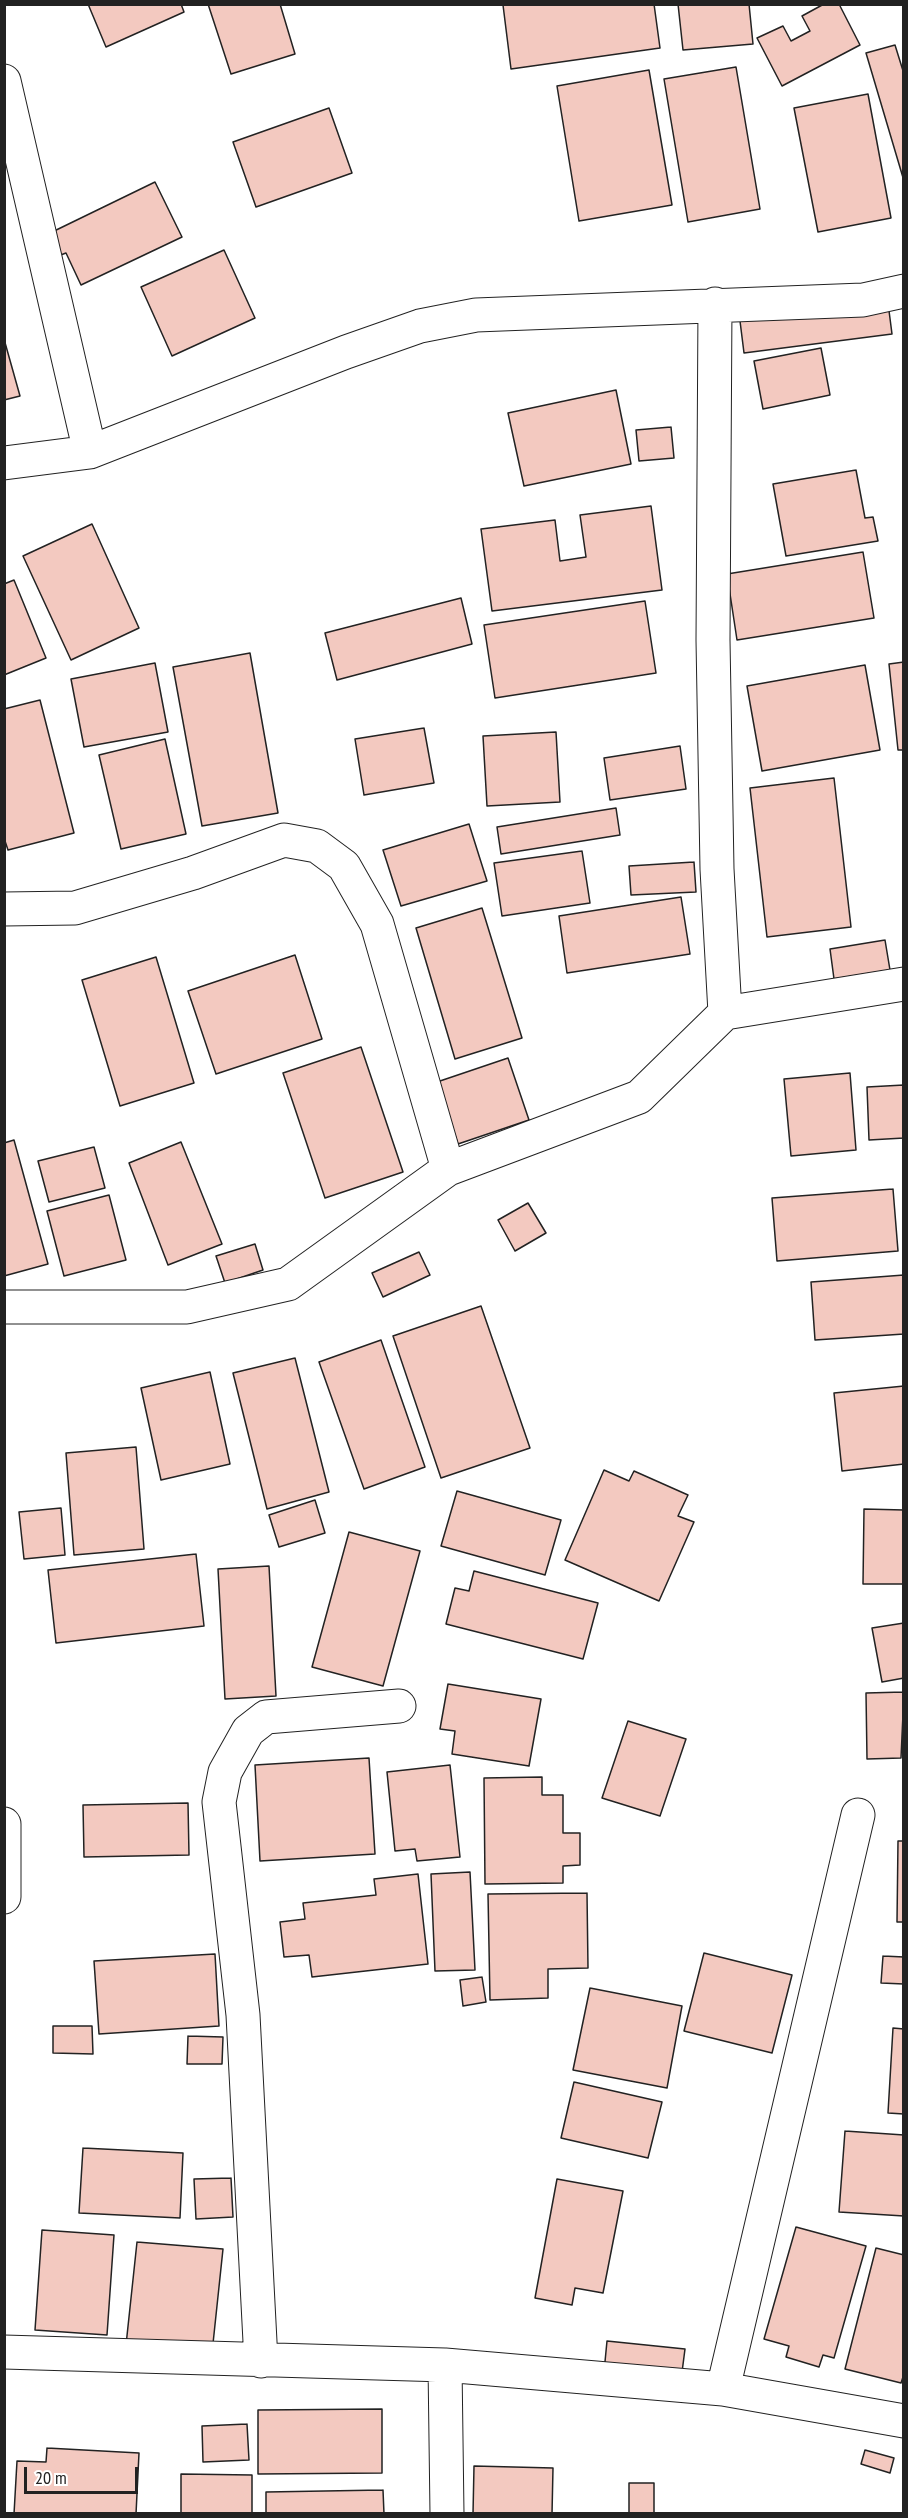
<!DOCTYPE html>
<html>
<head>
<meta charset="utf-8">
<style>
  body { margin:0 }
  #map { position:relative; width:908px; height:2518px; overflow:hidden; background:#fff; font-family:"PT Sans Narrow",sans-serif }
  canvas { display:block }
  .frame { position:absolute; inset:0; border:6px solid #222; pointer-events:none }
  .scale { position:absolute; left:24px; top:2467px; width:114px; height:27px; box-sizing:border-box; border:3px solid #222; border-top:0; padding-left:8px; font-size:18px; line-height:21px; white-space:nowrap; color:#222; -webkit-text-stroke:4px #fff; paint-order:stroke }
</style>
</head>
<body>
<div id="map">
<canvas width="908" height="2518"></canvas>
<div class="frame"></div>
<div class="scale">20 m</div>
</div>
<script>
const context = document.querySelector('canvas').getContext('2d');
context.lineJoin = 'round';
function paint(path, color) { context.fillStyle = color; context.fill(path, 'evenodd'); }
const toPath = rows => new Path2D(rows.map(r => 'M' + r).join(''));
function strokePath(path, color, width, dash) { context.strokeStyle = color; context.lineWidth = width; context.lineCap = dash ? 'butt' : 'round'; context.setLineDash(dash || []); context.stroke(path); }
const building = toPath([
  [88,4,181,4,184,12,106,47,88,4],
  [208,4,280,4,295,54,231,74,208,4],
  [654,4,660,48,511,69,503,5,654,4],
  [678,4,749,4,753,44,683,50,678,4],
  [824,4,839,4,860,45,782,86,757,38,783,26,791,41,810,31,802,16,824,4],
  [895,45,904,74,904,181,866,53,895,45],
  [736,67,760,209,688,222,664,79,736,67],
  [649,70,672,205,579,221,557,86,649,70],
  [868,94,891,218,818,232,794,108,868,94],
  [329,108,352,173,256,207,233,142,329,108],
  [155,182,182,237,81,285,66,253,58,256,48,234,155,182],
  [224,250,255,318,172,356,141,287,224,250],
  [888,303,892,334,744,353,740,321,888,303],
  [4,339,20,396,4,400,4,339],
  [821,348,830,395,763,409,754,361,821,348],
  [616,390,631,464,524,486,508,413,616,390],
  [671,427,674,458,639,461,636,430,671,427],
  [856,470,865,518,873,517,878,541,786,556,773,484,856,470],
  [651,506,662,590,492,611,481,529,555,520,560,561,586,557,580,515,651,506],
  [92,524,139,628,71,660,23,556,92,524],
  [863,552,874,618,737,640,727,574,863,552],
  [14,580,46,658,4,675,4,584,14,580],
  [461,598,472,644,337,680,325,633,461,598],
  [645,601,656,673,495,698,484,625,645,601],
  [250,653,278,813,202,826,173,667,250,653],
  [904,662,904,750,898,750,889,664,904,662],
  [155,663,168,732,84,747,71,679,155,663],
  [865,665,880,750,762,771,747,686,865,665],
  [40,700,74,833,8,850,4,838,4,709,40,700],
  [424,728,434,783,364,795,355,739,424,728],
  [556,732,560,802,487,806,483,736,556,732],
  [165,739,186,834,121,849,99,755,165,739],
  [680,746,686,789,610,800,604,758,680,746],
  [834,778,851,927,767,937,750,788,834,778],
  [616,808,620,835,501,854,497,827,616,808],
  [469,824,487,881,401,906,383,850,469,824],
  [582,851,590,903,502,916,494,863,582,851],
  [694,862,696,892,631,895,629,866,694,862],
  [681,897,690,954,567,973,559,916,681,897],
  [482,908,522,1038,455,1059,416,928,482,908],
  [885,940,890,970,834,979,830,949,885,940],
  [295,955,322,1039,216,1074,188,991,295,955],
  [156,957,194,1083,120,1106,82,980,156,957],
  [361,1047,403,1172,325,1198,283,1073,361,1047],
  [508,1058,529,1120,458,1144,437,1082,508,1058],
  [850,1073,856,1150,791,1156,784,1079,850,1073],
  [904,1085,904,1138,869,1140,867,1087,904,1085],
  [14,1140,48,1264,4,1276,4,1143,14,1140],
  [181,1142,222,1244,168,1265,129,1163,181,1142],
  [94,1147,105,1188,49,1202,38,1161,94,1147],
  [893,1189,898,1251,777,1261,772,1198,893,1189],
  [109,1195,126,1260,64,1276,47,1211,109,1195],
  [528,1203,546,1233,515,1251,498,1220,528,1203],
  [255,1244,263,1270,225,1283,216,1256,255,1244],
  [419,1252,430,1275,383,1297,372,1273,419,1252],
  [904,1275,904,1334,815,1340,811,1282,904,1275],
  [481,1306,530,1448,441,1478,393,1336,481,1306],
  [381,1340,425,1467,364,1489,319,1362,381,1340],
  [295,1358,329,1492,267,1509,233,1373,295,1358],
  [210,1372,230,1464,161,1480,141,1388,210,1372],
  [904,1386,904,1464,842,1471,834,1393,904,1386],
  [136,1447,144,1549,74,1555,66,1453,136,1447],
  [604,1470,629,1481,634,1471,688,1495,678,1516,694,1522,659,1601,565,1560,604,1470],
  [457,1491,561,1520,545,1575,441,1546,457,1491],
  [315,1500,325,1533,279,1547,269,1515,315,1500],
  [61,1508,65,1555,24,1559,19,1512,61,1508],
  [864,1509,904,1510,904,1584,863,1584,864,1509],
  [349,1532,420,1551,383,1686,312,1667,349,1532],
  [196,1554,204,1626,56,1643,48,1570,196,1554],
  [269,1566,276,1696,225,1699,218,1569,269,1566],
  [474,1571,598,1603,583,1659,446,1624,455,1588,469,1591,474,1571],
  [904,1623,904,1678,882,1682,872,1628,904,1623],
  [448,1684,541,1699,529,1766,452,1754,455,1731,440,1729,448,1684],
  [904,1692,901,1758,867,1759,866,1693,904,1692],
  [628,1721,686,1739,660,1816,602,1798,628,1721],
  [369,1758,375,1854,260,1861,255,1765,369,1758],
  [450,1765,460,1857,417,1861,415,1849,395,1851,387,1772,450,1765],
  [542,1777,542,1795,563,1795,563,1833,580,1833,580,1865,563,1866,563,1883,485,1884,484,1778,542,1777],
  [188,1803,189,1855,84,1857,83,1805,188,1803],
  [898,1841,904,1841,904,1922,897,1922,898,1841],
  [470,1872,475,1970,435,1971,431,1874,470,1872],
  [418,1874,428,1964,312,1977,309,1955,284,1957,280,1922,305,1919,303,1903,376,1895,374,1879,418,1874],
  [587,1893,588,1968,548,1969,548,1998,490,2000,488,1894,587,1893],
  [704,1953,792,1975,772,2053,684,2031,704,1953],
  [215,1954,219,2026,99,2034,94,1961,215,1954],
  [883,1956,904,1957,904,1984,881,1983,883,1956],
  [482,1977,486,2002,463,2006,460,1980,482,1977],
  [590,1988,682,2006,667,2088,573,2070,590,1988],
  [53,2026,92,2026,93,2054,53,2053,53,2026],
  [893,2028,904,2029,904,2114,888,2113,893,2028],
  [188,2036,223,2037,222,2064,187,2064,188,2036],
  [574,2082,662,2102,648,2158,561,2138,574,2082],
  [845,2131,904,2135,904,2216,839,2212,845,2131],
  [83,2148,183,2153,180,2218,79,2213,83,2148],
  [231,2178,233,2217,196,2219,194,2179,231,2178],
  [557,2179,623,2191,603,2293,575,2288,572,2305,535,2298,557,2179],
  [796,2227,866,2246,834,2358,823,2355,819,2367,786,2357,789,2346,764,2339,796,2227],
  [42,2230,114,2235,107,2335,35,2330,42,2230],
  [137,2242,223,2249,212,2353,126,2345,137,2242],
  [876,2248,904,2255,904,2374,901,2383,845,2369,876,2248],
  [607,2341,685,2349,681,2380,604,2372,607,2341],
  [382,2409,382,2473,258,2474,258,2410,382,2409],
  [247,2424,249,2460,203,2462,202,2426,247,2424],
  [47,2448,139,2453,136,2514,14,2514,17,2461,46,2462,47,2448],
  [865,2450,894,2458,890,2473,861,2464,865,2450],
  [474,2466,553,2468,552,2514,473,2514,474,2466],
  [181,2474,252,2475,252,2514,181,2514,181,2474],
  [629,2483,654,2483,654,2514,629,2514,629,2483],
  [383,2490,384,2514,266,2514,266,2492,383,2490]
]);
const minor = toPath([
  [4,81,90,452],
  [715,304,713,640,717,869,725,1013],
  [4,463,90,452,346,352,420,326,476,315,863,300,904,291],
  [4,909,75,908,193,873,284,840,317,846,344,866,377,924,448,1169],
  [4,1307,187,1307,288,1284,448,1169,639,1097,725,1013,904,984],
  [4,1824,4,1897],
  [4,2352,445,2365,723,2389,904,2421],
  [261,2361,243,2015,219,1802,225,1772,248,1731,266,1717,399,1706],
  [445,2365,447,2514],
  [723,2389,858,1815]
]);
paint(building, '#f3c9c0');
strokePath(building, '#222', 1.5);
strokePath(minor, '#222', 35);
strokePath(minor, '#fff', 33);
</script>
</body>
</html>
